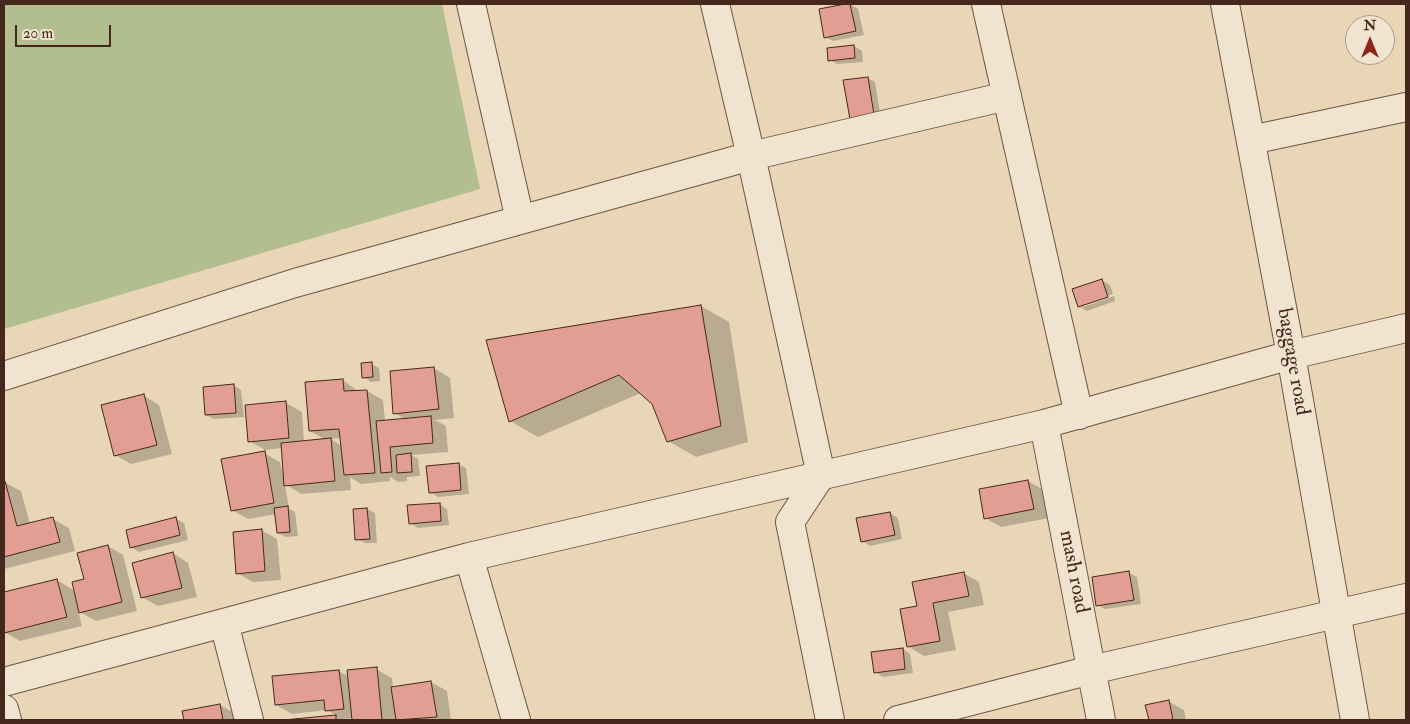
<!DOCTYPE html>
<html>
<head>
<meta charset="utf-8">
<style>
  body { margin:0 }
  #map { position:relative; width:1410px; height:724px; overflow:hidden; background:#e8d6b7; font-family:"IM FELL Double Pica",serif }
  canvas { display:block }
  .frame { position:absolute; inset:0; border:5px solid #45281b; pointer-events:none }
  .north { position:absolute; left:1345px; top:15px; width:50px; height:50px; box-sizing:border-box; background:#f0e4d0; border:1px solid #ac9988; border-radius:50%; rotate:0deg; font-size:14px; font-weight:700; line-height:20px; text-align:center; color:#45281b }
  .north::after { content:''; display:block; margin:auto; width:18px; height:22px; background:#8f2418; clip-path:polygon(50% 0,100% 100%,50% 72%,0 100%) }
  .scale { position:absolute; left:15px; top:25px; width:96px; height:22px; box-sizing:border-box; border:2px solid #45281b; border-top:0; padding-left:6px; font-size:15px; line-height:18px; white-space:nowrap; color:#45281b; -webkit-text-stroke:4px #f0e4d0; paint-order:stroke }
</style>
</head>
<body>
<div id="map">
<canvas width="1410" height="724"></canvas>
<div class="frame"></div>
<div class="north">N</div>
<div class="scale">20 m</div>
</div>
<script>
const context = document.querySelector('canvas').getContext('2d');
context.lineJoin = 'round';
function paint(path, color) { context.fillStyle = color; context.fill(path, 'evenodd'); }
const toPath = rows => new Path2D(rows.map(r => 'M' + r).join(''));
function strokePath(path, color, width, dash) { context.strokeStyle = color; context.lineWidth = width; context.lineCap = dash ? 'butt' : 'round'; context.setLineDash(dash || []); context.stroke(path); }
function write(font, color, halo, rows, align = 'center') {
  context.font = font + ' "IM FELL Double Pica",serif'; context.lineWidth = 4.5; context.setLineDash([]); context.textBaseline = 'middle'; context.strokeStyle = halo; context.fillStyle = color; for (const [text, x, y, turn = 0] of rows) {
    context.save(); context.translate(x, y); context.rotate((+turn || 0) * Math.PI / 180); context.textAlign = isNaN(turn) ? turn : align; if (halo) context.strokeText(text, 0, 0); context.fillText(text, 0, 0); context.restore();
  }
}
const green = toPath([
  [4,4,442,4,480,189,4,329]
]);
const shadow = toPath([
  [850,4,858,9,864,35,833,41,825,37],
  [854,46,862,51,863,62,837,64,830,60],
  [867,78,875,82,882,125,860,129],
  [1102,280,1110,285,1113,294,1083,304,1083,307,1114,296,1115,301,1087,311,1079,306],
  [701,306,729,322,748,442,696,457,668,441,653,403,641,393,538,437,510,421],
  [371,364,379,368,380,381,371,382,363,377],
  [434,368,450,378,454,418,435,420,446,426,448,452,411,455,418,459,420,476,407,477,407,481,398,482,390,477,390,481,361,484,350,477,351,490,301,494,285,484,289,509,295,512,298,536,286,537,278,533,276,514,248,519,232,510,264,453,280,462,283,475,285,474,282,448,265,450,249,441,286,403,302,412,304,442,326,440,310,431,343,380,359,392,367,391,383,400,385,421,405,419,394,413,391,373],
  [342,438,342,446,331,439],
  [233,385,241,390,244,417,214,419,206,415],
  [144,396,159,405,172,454,131,464,115,455],
  [458,464,466,468,469,494,438,497,430,492],
  [1028,481,1044,490,1049,518,1001,527,985,518],
  [4,482,21,491,30,524,53,519,69,528,75,551,4,569],
  [439,504,447,509,449,525,418,528,410,523],
  [367,509,375,513,377,543,365,543,357,539],
  [890,513,898,518,902,539,870,546,862,541],
  [176,519,184,523,188,540,139,552,131,547],
  [261,530,277,539,281,580,253,582,237,573],
  [108,546,123,555,137,611,96,621,78,611,82,626,20,641,4,632,4,594,57,580,75,591,85,580],
  [173,553,188,563,197,597,158,606,142,597],
  [963,573,979,582,984,605,948,612,956,650,924,656,909,647,919,607],
  [1129,573,1137,577,1141,604,1105,609,1098,605],
  [903,649,910,654,913,673,883,677,875,672],
  [376,669,392,678,393,688,431,682,447,691,451,720,353,720,353,718,341,719,343,720,291,720,337,716,327,710,292,714,276,705,273,678,339,671,349,677],
  [1168,701,1184,710,1186,720,1150,720,1147,706],
  [220,705,236,714,237,720,185,720,183,712]
]);
const building = toPath([
  [845,4,850,4,856,31,824,38,819,9,845,4],
  [854,45,855,58,828,61,827,48,854,45],
  [868,77,875,121,851,125,843,80,868,77],
  [1102,279,1108,297,1078,307,1072,289,1102,279],
  [701,305,721,426,667,442,652,404,619,375,509,422,486,340,701,305],
  [372,362,373,377,362,378,361,363,372,362],
  [434,367,439,409,393,414,390,371,434,367],
  [343,379,344,391,367,390,375,473,344,475,339,429,309,431,305,382,343,379],
  [234,384,236,413,205,415,203,387,234,384],
  [144,394,157,445,114,456,101,405,144,394],
  [286,401,289,438,248,442,245,405,286,401],
  [431,416,433,443,390,447,392,472,381,473,376,421,431,416],
  [331,438,335,481,284,486,281,443,331,438],
  [265,451,274,503,231,511,221,459,265,451],
  [411,453,412,472,397,473,396,455,411,453],
  [459,463,461,490,429,493,426,466,459,463],
  [1028,480,1034,509,984,519,979,489,1028,480],
  [4,481,5,481,17,526,53,517,60,542,4,557,4,481],
  [440,503,441,521,409,524,407,505,440,503],
  [288,506,290,532,277,533,274,508,288,506],
  [367,508,370,539,355,540,353,509,367,508],
  [890,512,895,535,861,542,856,518,890,512],
  [176,517,180,535,130,548,126,530,176,517],
  [262,529,265,571,236,574,233,532,262,529],
  [108,545,122,602,79,613,72,582,84,579,77,553,108,545],
  [173,552,182,588,141,598,132,563,173,552],
  [1129,571,1134,600,1096,606,1092,577,1129,571],
  [964,572,969,596,933,603,940,641,907,647,900,609,917,606,912,582,964,572],
  [57,579,67,617,4,633,4,592,57,579],
  [903,648,905,669,874,673,871,652,903,648],
  [377,667,382,720,352,720,347,670,377,667],
  [339,670,344,709,325,711,324,700,275,705,272,676,339,670],
  [431,681,437,717,396,720,391,687,431,681],
  [1169,700,1173,720,1149,720,1145,705,1169,700],
  [220,704,223,720,184,720,182,711,220,704],
  [336,715,336,720,283,720,336,715]
]);
const minor = toPath([
  [471,4,520,220],
  [715,4,751,156,821,475,790,522,830,720],
  [986,4,1079,415],
  [1225,4,1291,355,1355,720],
  [1251,140,1406,107],
  [4,376,295,283,520,220,751,156,1007,96],
  [1044,424,1101,720],
  [469,557,516,720],
  [224,623,249,720],
  [4,682,469,557,1044,424,1291,355,1406,328],
  [4,709,7,720],
  [898,720,1091,670,1406,598]
]);
const streetNames = [
  ["baggage road",1292,362,80],
  ["mash road",1073,572,79]
];
paint(green, '#b3be90');
paint(shadow, '#0003');
paint(building, '#e39e93');
strokePath(building, '#45281b', 1);
strokePath(minor, '#6e5442', 30);
strokePath(minor, '#f0e4d0', 28);
write('21px', '#45281b', '#f0e4d0', streetNames);
</script>
</body>
</html>
